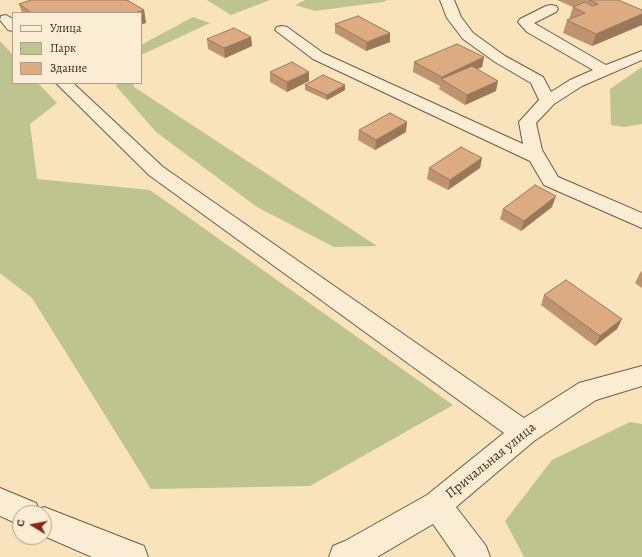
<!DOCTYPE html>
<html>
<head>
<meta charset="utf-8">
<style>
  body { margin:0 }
  #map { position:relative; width:642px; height:557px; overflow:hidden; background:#f8e3bb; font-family:Alegreya,serif }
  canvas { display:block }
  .legend { position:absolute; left:12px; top:12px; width:130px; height:72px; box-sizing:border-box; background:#faedd3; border:1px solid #b39f89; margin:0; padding:5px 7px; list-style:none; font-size:12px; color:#482a19 }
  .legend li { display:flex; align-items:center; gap:8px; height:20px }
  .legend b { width:20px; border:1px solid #b39f89 }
  .north { position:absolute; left:12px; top:505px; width:40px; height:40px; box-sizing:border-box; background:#faedd3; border:1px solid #b39f89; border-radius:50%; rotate:280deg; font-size:11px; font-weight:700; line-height:16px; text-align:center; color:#482a19 }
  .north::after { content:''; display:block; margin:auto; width:14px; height:18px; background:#8f2418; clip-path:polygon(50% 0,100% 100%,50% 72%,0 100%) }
</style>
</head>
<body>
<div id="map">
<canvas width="642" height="557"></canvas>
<ul class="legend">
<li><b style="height:5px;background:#faedd3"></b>Улица</li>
<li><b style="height:11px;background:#bdc490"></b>Парк</li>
<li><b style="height:11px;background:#ddab81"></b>Здание</li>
</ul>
<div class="north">С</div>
</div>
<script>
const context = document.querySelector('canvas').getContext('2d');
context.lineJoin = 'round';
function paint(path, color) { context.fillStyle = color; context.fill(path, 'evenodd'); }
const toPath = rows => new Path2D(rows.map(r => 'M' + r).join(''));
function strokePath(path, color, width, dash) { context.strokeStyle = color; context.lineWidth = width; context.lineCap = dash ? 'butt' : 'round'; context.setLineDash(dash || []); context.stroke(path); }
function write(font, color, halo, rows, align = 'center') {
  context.font = font + ' Alegreya,serif'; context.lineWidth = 3; context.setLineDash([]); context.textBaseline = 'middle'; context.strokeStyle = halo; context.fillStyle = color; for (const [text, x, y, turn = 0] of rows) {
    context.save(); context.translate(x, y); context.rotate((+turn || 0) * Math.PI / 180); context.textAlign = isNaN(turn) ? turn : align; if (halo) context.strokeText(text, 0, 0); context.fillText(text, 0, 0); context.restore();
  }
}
const green = toPath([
  [207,0,270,0,231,15],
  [305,0,387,0,383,2,315,11,295,5],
  [193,17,210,23,141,55,141,45],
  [0,41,13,55,13,83,38,83,57,103,30,124,37,179,150,190,453,405,310,486,151,489,32,298,0,273],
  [642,67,642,124,624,127,611,125,610,89],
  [117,83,134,83,134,87,377,246,334,247,257,207,156,132,116,86],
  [630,422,642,424,642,557,524,557,505,521,552,460]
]);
const minor = toPath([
  [440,0,454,0,461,17,473,33,505,56,543,77,551,92,570,80,593,70,527,32,518,22,520,19,546,6,551,5,556,6,558,9,556,12,534,23,606,65,642,51,642,60,582,86,554,104,536,123,542,150,558,177,642,213,642,228,544,185,530,161,313,59,275,30,277,27,282,26,287,27,323,53,523,144,519,122,539,100,531,83,495,62,463,39,447,18,440,0],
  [6,15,13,19,13,31,8,30,0,20,1,16,6,15],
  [56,83,73,83,163,167,524,418,579,383,642,366,642,386,596,400,534,441,456,507,486,546,490,557,456,557,433,524,377,557,329,557,333,546,345,541,427,495,504,433,149,175,56,83],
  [0,488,36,503,39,509,44,507,144,546,148,557,92,557,44,536,44,513,20,513,20,525,0,516,0,488]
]);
const wall = toPath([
  [31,0,127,0,144,10,146,23,141,24,141,13,22,13,19,4],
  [557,0,618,0,642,10,642,25,592,46,563,33,567,20,569,19,573,7],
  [335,24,390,42,366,51,335,33],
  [251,37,252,46,225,58,208,49,207,39],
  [484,57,482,67,477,69,496,91,465,105,439,89,440,86,413,72,414,62],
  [270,72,309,72,309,81,287,92,270,82],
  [305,85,345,85,345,90,327,100,305,90],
  [359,130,406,132,375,150,358,140],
  [482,158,480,168,448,190,427,179,429,168],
  [552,207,521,231,500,219,503,209],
  [642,271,642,288,635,283,640,273],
  [544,295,622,319,617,329,595,346,541,305]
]);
const shadedWall = toPath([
  [144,10,146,23,141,24,141,13,135,13],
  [642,14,642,25,592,46,596,34],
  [390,33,390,42,366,51,367,42],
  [251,37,252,46,225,58,224,48],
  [484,57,482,67,447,83,442,80,442,77],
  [309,72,309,81,287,92,287,82],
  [498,81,496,91,465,105,467,95],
  [345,85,345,90,327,100,327,95],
  [407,122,406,132,375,150,376,140],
  [482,158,480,168,448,190,450,180],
  [556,196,552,207,521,231,524,221],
  [622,319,617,329,595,346,600,336]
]);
const building = toPath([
  [31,0,127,0,144,10,135,13,32,13,19,4,31,0],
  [589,0,618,0,642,10,642,14,596,34,567,20,585,13,573,7,585,2,593,6,598,4,589,0],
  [358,16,390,33,367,42,335,24,358,16],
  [234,28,251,37,224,48,207,39,234,28],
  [457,44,484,57,442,77,414,62,457,44],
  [292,62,309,72,287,82,270,72,292,62],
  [472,66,498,81,467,95,441,79,472,66],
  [323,75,345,85,327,95,305,85,323,75],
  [390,113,407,122,376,140,359,130,390,113],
  [461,147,482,158,450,180,429,168,461,147],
  [535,185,556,196,524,221,503,209,535,185],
  [566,280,622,319,600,336,544,295,566,280]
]);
const nearStreetnames = [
  ["Причальная улица",491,461,-39]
];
paint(green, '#bdc490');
strokePath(minor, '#745842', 2);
paint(minor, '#faedd3');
paint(wall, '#be936f');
paint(shadedWall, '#9b785a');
paint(building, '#ddab81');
strokePath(building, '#9b785a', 1);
write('14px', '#482a19', '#faedd3', nearStreetnames);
</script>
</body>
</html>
